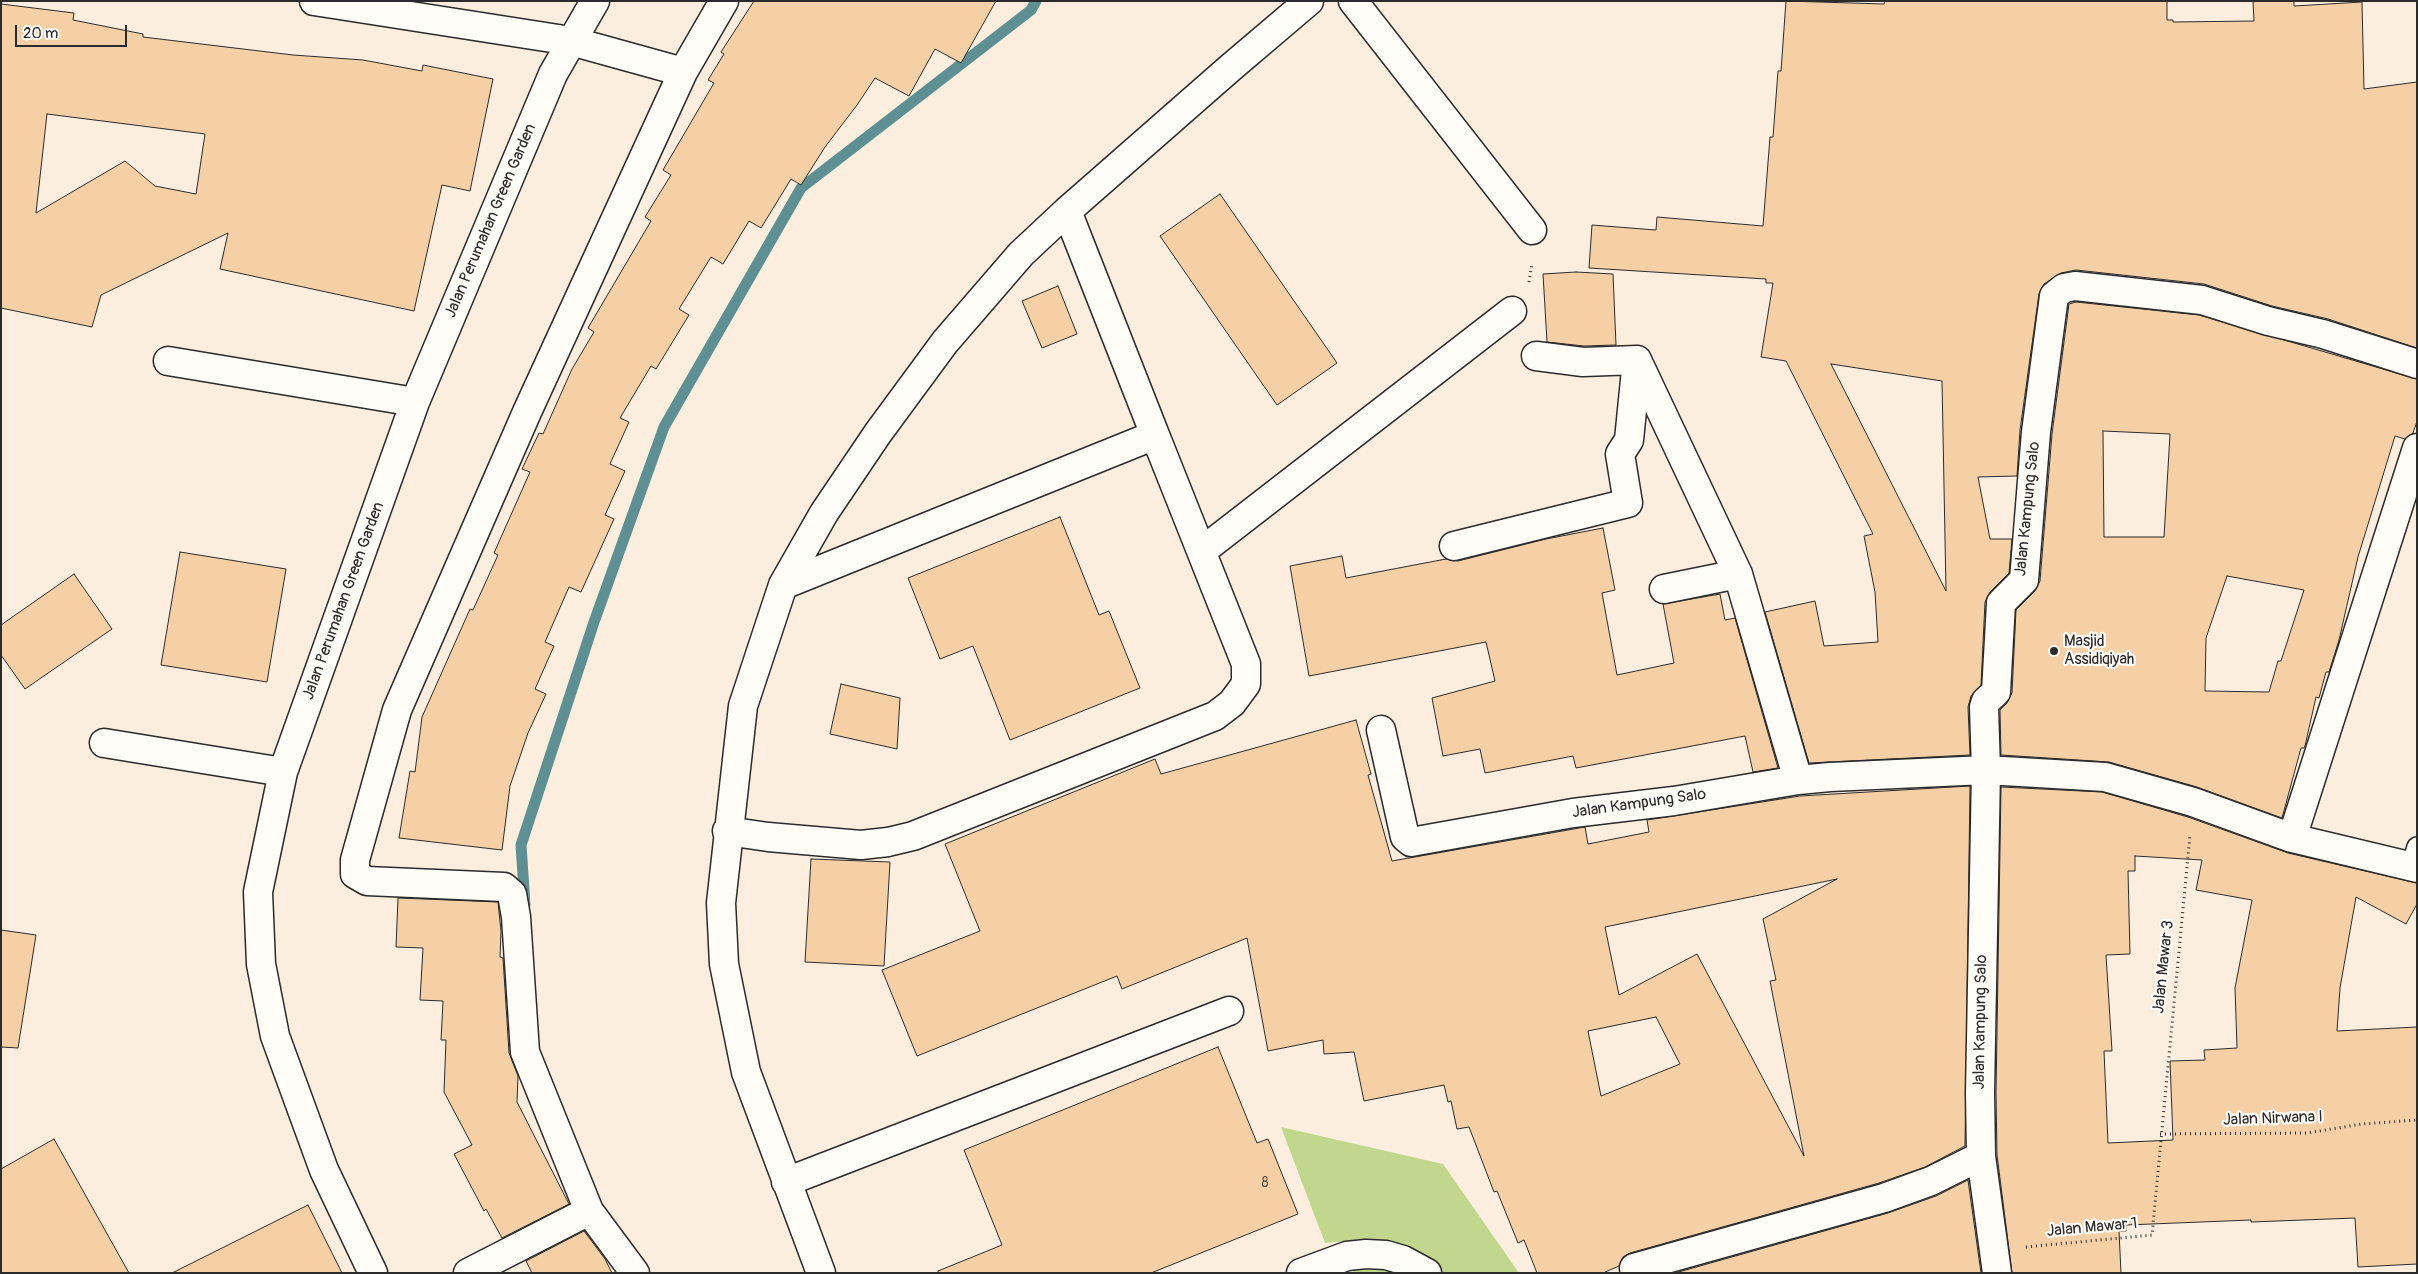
<!DOCTYPE html>
<html>
<head>
<meta charset="utf-8">
<style>
  body { margin:0 }
  #map { position:relative; width:2418px; height:1274px; overflow:hidden; background:#fbeede; font-family:Pangolin,sans-serif }
  canvas { display:block }
  .frame { position:absolute; inset:0; border:2px solid #2b2b2b; pointer-events:none }
  .scale { position:absolute; left:15px; top:25px; width:112px; height:22px; box-sizing:border-box; border:2px solid #2b2b2b; border-top:0; padding-left:6px; font-size:15px; line-height:18px; white-space:nowrap; color:#2b2b2b; -webkit-text-stroke:4px #fdfcf7; paint-order:stroke }
</style>
</head>
<body>
<div id="map">
<canvas width="2418" height="1274"></canvas>
<div class="frame"></div>
<div class="scale">20 m</div>
</div>
<script>
const context = document.querySelector('canvas').getContext('2d');
context.lineJoin = 'round';
function paint(path, color) { context.fillStyle = color; context.fill(path, 'evenodd'); }
const toPath = rows => new Path2D(rows.map(r => 'M' + r).join(''));
function strokePath(path, color, width, dash) { context.strokeStyle = color; context.lineWidth = width; context.lineCap = dash ? 'butt' : 'round'; context.setLineDash(dash || []); context.stroke(path); }
function write(font, color, halo, rows, align = 'center') {
  context.font = font + ' Pangolin,sans-serif'; context.lineWidth = 4.5; context.setLineDash([]); context.textBaseline = 'middle'; context.strokeStyle = halo; context.fillStyle = color; for (const [text, x, y, turn = 0] of rows) {
    context.save(); context.translate(x, y); context.rotate((+turn || 0) * Math.PI / 180); context.textAlign = isNaN(turn) ? turn : align; if (halo) context.strokeText(text, 0, 0); context.fillText(text, 0, 0); context.restore();
  }
}
const green = toPath([
  [1281,1127,1443,1164,1519,1273,1443,1273,1368,1239,1325,1243],
  [1341,1248,1415,1273,1354,1273]
]);
const stream = toPath([
  [525,905,521,845,594,622,664,427,801,188,1031,10,1036,1]
]);
const building = toPath([
  [754,1,996,1,961,63,935,49,909,96,875,78,857,105,825,147,801,185,791,179,761,228,749,221,723,264,711,257,679,309,689,315,656,369,651,366,620,418,629,422,610,464,625,471,605,515,614,519,581,592,569,587,545,642,554,646,535,689,546,694,528,733,510,786,502,850,399,838,410,771,415,772,422,717,470,609,473,610,498,555,494,553,530,472,522,469,539,433,543,434,572,369,594,332,588,328,651,221,645,217,671,175,663,170,714,83,708,80,724,54,721,52,754,1],
  [1786,1,1884,4,1885,1,2167,1,2167,20,2173,20,2173,22,2254,21,2253,1,2294,1,2294,6,2362,2,2364,89,2417,82,2417,348,2328,319,2272,306,2204,284,2076,270,2061,273,2044,284,2039,294,2020,430,2017,476,1978,477,1990,539,2012,539,2009,573,1990,592,1985,602,1981,685,1971,696,1968,707,1970,755,1809,763,1765,612,1815,601,1824,646,1878,642,1875,592,1864,536,1873,534,1786,361,1761,357,1773,283,1766,283,1766,279,1589,268,1592,225,1656,230,1657,217,1763,226,1770,137,1773,137,1778,71,1781,71,1786,1],
  [1831,364,1942,381,1946,591,1831,364],
  [1,4,74,13,73,20,143,34,143,37,293,55,363,60,422,71,423,65,493,79,470,191,442,185,414,311,220,269,228,233,101,295,92,327,1,308,1,4],
  [47,114,205,134,196,194,155,186,125,161,36,213,47,114],
  [1220,194,1337,363,1277,405,1160,236,1220,194],
  [1576,272,1613,274,1616,345,1584,346,1547,342,1543,274,1576,272],
  [1058,286,1077,334,1042,348,1022,301,1058,286],
  [2076,302,2199,315,2417,379,2417,421,2413,433,2405,439,2395,436,2358,557,2339,640,2329,672,2326,672,2319,698,2316,697,2305,746,2304,748,2301,748,2282,818,2197,787,2109,762,2001,755,2000,710,2007,703,2012,693,2016,610,2035,591,2040,581,2052,434,2069,304,2076,302],
  [2103,431,2170,434,2164,537,2104,537,2103,431],
  [2227,576,2304,590,2281,661,2278,661,2269,692,2205,691,2206,638,2227,576],
  [1060,517,1099,615,1109,611,1140,688,1010,740,973,646,940,659,908,578,1060,517],
  [1603,528,1615,590,1602,593,1617,675,1674,663,1663,604,1720,594,1725,620,1735,618,1778,768,1753,772,1745,736,1576,768,1573,756,1485,773,1480,749,1443,756,1432,698,1495,681,1486,642,1309,676,1290,566,1342,556,1346,578,1446,559,1458,561,1546,539,1603,528],
  [180,552,286,569,267,682,161,665,180,552],
  [74,574,112,629,25,689,1,655,1,625,74,574],
  [841,684,900,698,897,749,830,734,841,684],
  [1356,720,1371,774,1368,775,1392,861,1585,827,1588,844,1649,832,1647,820,1800,796,1970,786,1965,1146,1925,1167,1879,1183,1630,1253,1623,1257,1619,1266,1603,1273,1537,1273,1524,1240,1518,1243,1497,1191,1494,1192,1469,1127,1457,1129,1451,1101,1448,1102,1444,1085,1364,1101,1354,1052,1324,1054,1323,1040,1268,1051,1247,938,1122,989,1117,976,917,1056,882,970,980,931,945,844,1155,759,1161,774,1356,720],
  [1837,879,1763,919,1776,980,1770,981,1804,1156,1697,954,1619,995,1605,927,1837,879],
  [1656,1017,1680,1064,1601,1096,1588,1031,1656,1017],
  [2001,787,2102,792,2188,817,2288,853,2417,883,2417,904,2406,924,2356,897,2340,988,2337,1031,2417,1027,2417,1264,2358,1267,2355,1218,2251,1222,2251,1220,2126,1225,2126,1231,2119,1231,2121,1273,2012,1273,1997,1155,1996,1093,2001,787],
  [2135,856,2202,860,2196,890,2252,900,2235,988,2237,1048,2204,1050,2205,1060,2170,1061,2173,1140,2108,1143,2104,1051,2112,1051,2106,955,2130,954,2128,871,2135,871,2135,856],
  [811,859,890,862,884,966,805,962,811,859],
  [398,898,498,902,501,931,500,957,503,958,509,1053,518,1076,517,1102,569,1204,502,1238,486,1209,484,1211,454,1154,472,1145,444,1092,446,1040,441,1040,443,1001,420,1000,423,948,396,947,398,898],
  [1,930,36,935,18,1048,1,1047,1,930],
  [1218,1047,1257,1143,1268,1139,1298,1214,1151,1273,938,1273,938,1271,1002,1245,964,1150,1218,1047],
  [54,1139,129,1273,1,1273,1,1169,54,1139],
  [1968,1180,1981,1273,1675,1273,1888,1213,1936,1196,1968,1180],
  [308,1205,342,1273,172,1273,308,1205],
  [584,1231,605,1259,612,1273,532,1273,526,1261,584,1231]
]);
const path = toPath([
  [1529,282,1532,263],
  [2160,1134,2307,1133,2362,1124,2417,1120],
  [2026,1247,2152,1235,2190,835]
]);
const service = toPath([
  [2411,867,2417,847]
]);
const minor = toPath([
  [314,1,571,41,683,72],
  [1353,1,1532,230],
  [1536,356,1583,362,1637,360],
  [168,361,415,402],
  [1454,546,1628,503,1620,454,1629,440,1637,360,1738,574,1798,780],
  [1202,551,1512,311],
  [783,585,1155,435,1067,211],
  [1664,589,1738,574],
  [1381,730,1405,837,1411,842,1573,813,1674,801,1798,780,1830,777,1986,770,2105,777,2193,802,2292,838,2417,868],
  [104,743,283,772],
  [727,831,768,837,861,845,888,842,913,836,1215,716,1232,703,1246,684,1246,664,1155,435],
  [2292,838,2417,448],
  [786,1182,1229,1011],
  [1634,1268,1884,1198,1931,1181,1981,1156],
  [373,1273,324,1170,275,1036,261,964,258,892,283,772,415,402,553,74,595,1],
  [468,1273,589,1211],
  [635,1273,589,1211,525,1052,516,917,512,894,504,887,367,881,355,874,355,860,397,710,527,412,683,72,724,1],
  [821,1273,746,1072,724,964,721,903,743,706,783,585,824,513,878,433,945,342,1021,254,1067,211,1229,69,1309,1],
  [1301,1273,1347,1256,1366,1254,1386,1255,1403,1260,1427,1273],
  [1997,1273,1981,1156,1980,1093,1986,770,1984,707,1986,701,1996,692,2001,603,2024,580,2036,432,2054,296,2064,288,2075,286,2202,300,2268,321,2323,334,2417,364]
]);
const markers = [
  [2054,651,5,"#2b2b2b"]
];
const numberNames = [
  ["8",1265,1183]
];
const streetNames = [
  ["Jalan Perumahan Green Garden",491,221,-67],
  ["Jalan Kampung Salo",2028,509,-84],
  ["Jalan Perumahan Green Garden",344,601,-70],
  ["Jalan Kampung Salo",1639,804,-8],
  ["Jalan Mawar 3",2164,967,-84],
  ["Jalan Kampung Salo",1981,1022,-89],
  ["Jalan Nirwana I",2273,1119,-2],
  ["Jalan Mawar 1",2092,1228,-5]
];
const poiNames = [
  ["Masjid",2064,642],
  ["Assidiqiyah",2064,660]
];
paint(green, '#c0d78d');
strokePath(stream, '#5e8f93', 11);
paint(building, '#f5cfa5');
strokePath(building, '#2b2b2b', 1);
strokePath(service, '#2b2b2b', 22);
strokePath(minor, '#2b2b2b', 31);
strokePath(path, '#2b2b2b', 3, [1, 4]);
strokePath(service, '#fdfcf7', 19);
strokePath(minor, '#fdfcf7', 28);
for (const [x, y, r, color] of markers) { const dot = new Path2D(); dot.arc(x, y, r, 0, 2 * Math.PI); context.fillStyle = color; context.fill(dot); strokePath(dot, '#fdfcf7', 2); }
write('14px', '#5e544a', null, numberNames);
write('16px', '#2b2b2b', '#fdfcf7', streetNames);
write('16px', '#2b2b2b', '#fdfcf7', poiNames, 'left');
</script>
</body>
</html>
